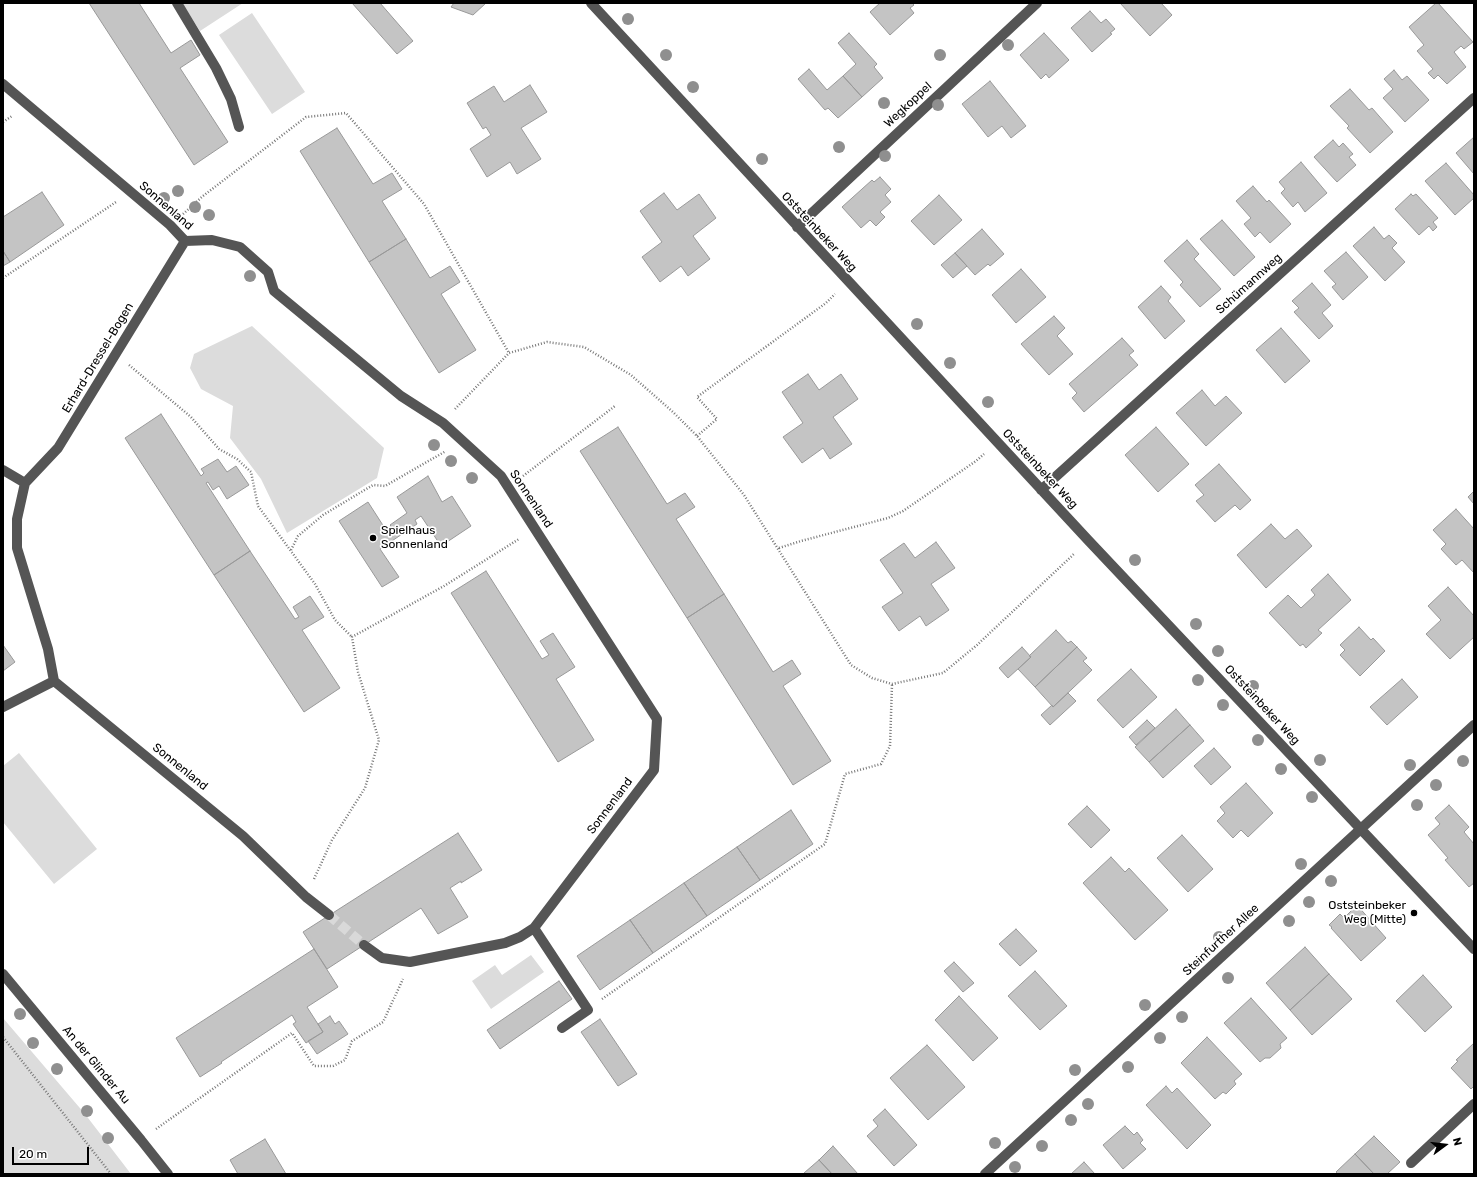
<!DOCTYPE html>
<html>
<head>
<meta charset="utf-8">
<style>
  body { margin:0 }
  #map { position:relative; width:1477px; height:1177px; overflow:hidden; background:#fff; font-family:Rubik,sans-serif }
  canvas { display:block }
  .frame { position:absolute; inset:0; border:4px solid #000; pointer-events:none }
  .north { position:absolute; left:1425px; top:1125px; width:40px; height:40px; -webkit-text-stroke:3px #fff; paint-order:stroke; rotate:75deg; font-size:11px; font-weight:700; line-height:16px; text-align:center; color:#000 }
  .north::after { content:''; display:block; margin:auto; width:14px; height:18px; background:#000; clip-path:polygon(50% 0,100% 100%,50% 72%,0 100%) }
  .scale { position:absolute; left:12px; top:1147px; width:77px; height:18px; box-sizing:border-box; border:2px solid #000; border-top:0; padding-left:5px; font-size:12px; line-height:14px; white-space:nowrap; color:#000; -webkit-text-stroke:3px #fff; paint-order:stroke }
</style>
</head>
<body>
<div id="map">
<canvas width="1477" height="1177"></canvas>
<div class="frame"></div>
<div class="north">N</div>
<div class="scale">20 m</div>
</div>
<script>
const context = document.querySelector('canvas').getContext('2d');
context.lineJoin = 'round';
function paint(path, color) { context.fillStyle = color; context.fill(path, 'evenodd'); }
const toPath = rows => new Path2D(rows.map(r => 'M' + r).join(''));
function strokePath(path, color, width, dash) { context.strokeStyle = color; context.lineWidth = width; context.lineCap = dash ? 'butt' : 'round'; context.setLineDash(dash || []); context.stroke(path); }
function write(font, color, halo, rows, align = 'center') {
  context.font = font + ' Rubik,sans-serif'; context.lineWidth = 3.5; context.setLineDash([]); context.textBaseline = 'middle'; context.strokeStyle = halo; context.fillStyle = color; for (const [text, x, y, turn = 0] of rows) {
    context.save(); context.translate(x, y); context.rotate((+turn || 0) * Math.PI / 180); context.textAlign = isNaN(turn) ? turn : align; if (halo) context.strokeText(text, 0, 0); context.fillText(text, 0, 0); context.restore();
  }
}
const green = toPath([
  [182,3,243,3,200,31],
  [252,13,305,92,272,114,219,35],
  [252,326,384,448,377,478,287,533,261,479,230,438,233,406,201,389,190,368,194,354],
  [19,753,97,849,54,884,3,822,3,766],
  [531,955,544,972,491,1009,472,981,495,965,502,975],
  [3,1018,85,1114,131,1174,3,1174]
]);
const building = toPath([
  [89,3,139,3,171,53,191,40,200,55,180,68,228,142,194,165,89,3],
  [352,3,380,3,413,41,397,54,352,3],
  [454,3,486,3,473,15,451,7,454,3],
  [880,3,912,3,914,5,910,8,914,13,890,35,870,12,880,3],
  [1120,3,1161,3,1172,15,1150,36,1120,3],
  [1436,3,1438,3,1473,42,1464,49,1461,46,1454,52,1466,67,1447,84,1438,75,1434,79,1428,73,1433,69,1417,51,1424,45,1409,27,1436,3],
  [1090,11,1101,23,1106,19,1115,29,1110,33,1112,34,1092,52,1071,28,1090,11],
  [849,33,877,64,874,67,883,78,862,97,843,76,856,64,838,43,849,33],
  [1044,33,1069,60,1049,78,1046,74,1041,79,1020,55,1044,33],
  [809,69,827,90,843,76,862,97,838,118,828,108,825,110,798,79,809,69],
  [1394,70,1402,80,1407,76,1429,100,1405,122,1383,98,1393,89,1384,79,1394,70],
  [990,81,1026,126,1011,138,1002,126,988,137,962,104,990,81],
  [530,85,547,112,521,128,541,159,517,174,510,162,487,177,470,149,491,135,486,127,483,129,467,103,494,86,504,102,530,85],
  [1350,89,1369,110,1372,108,1393,132,1370,153,1347,128,1349,126,1330,106,1350,89],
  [337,128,373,184,392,173,402,189,382,201,406,239,369,262,300,151,337,128],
  [1474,137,1474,174,1456,153,1474,137],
  [1333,140,1339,147,1343,143,1353,154,1349,157,1356,165,1337,182,1314,157,1333,140],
  [1301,162,1327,193,1305,212,1298,202,1293,207,1281,193,1285,189,1279,182,1301,162],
  [1446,163,1474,195,1474,198,1455,215,1425,181,1446,163],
  [880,177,891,189,885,195,891,202,880,212,885,217,876,226,870,220,861,228,842,207,872,180,874,182,880,177],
  [1253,186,1267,202,1269,200,1291,224,1270,243,1260,232,1255,237,1244,224,1251,218,1236,201,1253,186],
  [42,192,64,225,10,262,3,251,3,217,42,192],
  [664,193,677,210,699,194,716,218,693,236,710,259,688,276,681,266,660,282,642,257,662,242,640,211,664,193],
  [1411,194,1413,196,1416,194,1438,218,1433,222,1437,227,1433,231,1429,226,1419,235,1395,209,1411,194],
  [939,195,962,220,934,245,911,221,939,195],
  [1222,220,1255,257,1234,276,1200,239,1222,220],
  [1374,227,1384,239,1389,235,1397,243,1392,248,1405,262,1385,281,1353,246,1374,227],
  [982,229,1004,254,990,266,988,264,975,275,955,253,982,229],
  [406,239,430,278,450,266,460,282,441,294,476,350,439,373,369,262,406,239],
  [1187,240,1199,254,1194,259,1221,289,1200,307,1180,285,1183,282,1164,261,1187,240],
  [3,251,10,262,3,266,3,251],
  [1346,252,1368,277,1343,300,1332,287,1336,284,1324,271,1346,252],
  [955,253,967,266,953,278,941,265,955,253],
  [1021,269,1046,297,1016,323,992,295,1021,269],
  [1312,283,1331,305,1322,313,1333,326,1319,339,1294,312,1299,308,1292,301,1312,283],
  [1161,286,1171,297,1168,301,1185,321,1165,339,1138,307,1161,286],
  [1054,316,1065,328,1057,336,1073,354,1049,375,1021,344,1054,316],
  [1281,328,1310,361,1285,383,1256,350,1281,328],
  [1122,338,1134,351,1129,355,1138,365,1084,412,1072,398,1077,393,1069,384,1122,338],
  [808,374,819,390,841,374,858,399,833,417,852,444,830,459,823,448,802,463,783,437,803,423,782,392,808,374],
  [1202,390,1215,406,1226,396,1242,413,1206,446,1176,413,1202,390],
  [161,414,201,476,204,473,201,469,218,459,227,472,236,466,249,485,227,499,219,486,213,490,208,482,206,483,250,551,214,575,125,438,161,414],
  [618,427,667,504,685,493,695,507,676,519,724,594,687,618,580,451,618,427],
  [1156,427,1189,464,1158,492,1125,455,1156,427],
  [1219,464,1251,500,1240,510,1235,505,1215,522,1196,501,1204,495,1195,485,1219,464],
  [428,476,442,502,452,496,471,526,441,546,421,516,415,520,417,524,380,549,399,577,382,587,339,521,368,502,386,530,391,526,390,525,407,513,397,497,428,476],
  [1474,491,1474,504,1468,497,1474,491],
  [1456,509,1474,529,1474,573,1462,560,1456,565,1441,549,1446,544,1433,530,1456,509],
  [1271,524,1285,539,1297,529,1312,546,1266,588,1237,555,1271,524],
  [936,542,955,568,931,584,949,610,926,626,920,616,899,631,882,607,903,593,880,560,904,543,915,558,936,542],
  [250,551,295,619,299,617,293,607,310,596,324,617,302,630,340,688,304,712,214,575,250,551],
  [486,571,542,659,549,655,540,641,553,633,575,667,556,679,594,740,558,762,451,593,486,571],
  [1328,574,1351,600,1318,630,1322,633,1306,648,1303,644,1300,646,1269,613,1288,595,1301,608,1315,595,1311,590,1328,574],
  [1448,587,1474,616,1474,637,1450,659,1426,634,1441,620,1428,606,1448,587],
  [724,594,773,672,792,660,801,674,783,686,831,761,793,785,687,618,724,594],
  [1359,627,1371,640,1373,638,1385,651,1360,676,1340,655,1345,650,1340,645,1359,627],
  [1056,630,1068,643,1071,641,1077,647,1035,687,1018,669,1031,657,1029,656,1056,630],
  [3,645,15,662,3,671,3,645],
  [1022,647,1031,657,1008,678,999,668,1022,647],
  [1077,647,1087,658,1083,661,1092,670,1053,707,1035,687,1077,647],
  [1131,669,1157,697,1123,728,1097,700,1131,669],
  [1402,679,1418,697,1387,725,1370,707,1402,679],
  [1068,693,1076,701,1050,725,1041,715,1052,705,1053,707,1068,693],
  [1176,709,1190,725,1149,762,1135,747,1176,709],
  [1147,720,1155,728,1136,745,1129,737,1147,720],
  [1190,725,1204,741,1163,778,1149,762,1190,725],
  [1214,748,1231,767,1211,785,1194,766,1214,748],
  [1246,783,1273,813,1248,837,1241,830,1233,838,1217,821,1225,813,1220,807,1246,783],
  [1449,805,1469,827,1464,832,1474,844,1474,883,1469,887,1445,860,1448,858,1428,835,1440,824,1435,818,1449,805],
  [1087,806,1110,830,1091,848,1068,824,1087,806],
  [791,810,813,844,760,880,737,847,791,810],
  [458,833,482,870,461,883,461,881,450,888,468,917,438,934,421,908,327,969,303,932,458,833],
  [1182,835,1213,869,1188,892,1157,858,1182,835],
  [737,847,760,880,707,916,684,883,737,847],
  [1111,857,1125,872,1129,868,1168,910,1135,940,1083,883,1111,857],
  [684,883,707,916,653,953,630,920,684,883],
  [1357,905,1386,938,1361,961,1331,928,1332,927,1329,925,1340,914,1344,918,1357,905],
  [630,920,653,953,600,990,577,956,630,920],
  [1016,929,1037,951,1020,966,999,944,1016,929],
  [1305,947,1329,974,1290,1010,1266,983,1305,947],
  [314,949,338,987,307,1007,323,1032,306,1043,293,1024,296,1022,292,1015,221,1062,222,1063,200,1077,176,1038,314,949],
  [954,962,974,983,963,992,944,971,954,962],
  [1035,971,1067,1006,1040,1030,1008,996,1035,971],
  [1329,974,1352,999,1312,1035,1290,1010,1329,974],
  [1423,975,1452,1007,1425,1032,1396,1001,1423,975],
  [559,981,572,999,500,1049,487,1030,559,981],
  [959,996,998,1038,973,1061,935,1020,959,996],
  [1251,998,1287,1038,1280,1044,1281,1048,1270,1058,1265,1058,1260,1062,1224,1023,1251,998],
  [330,1016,335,1024,339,1021,348,1034,317,1054,308,1041,323,1032,318,1024,330,1016],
  [600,1019,637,1074,618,1086,581,1032,600,1019],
  [1207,1037,1242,1074,1234,1081,1236,1084,1226,1094,1223,1092,1215,1099,1181,1063,1207,1037],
  [1474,1043,1474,1086,1471,1089,1451,1068,1458,1061,1456,1060,1474,1043],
  [927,1045,965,1087,928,1120,890,1078,927,1045],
  [1166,1086,1172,1093,1177,1088,1211,1125,1187,1149,1146,1105,1166,1086],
  [885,1109,917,1145,894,1166,867,1136,878,1126,873,1120,885,1109],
  [1125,1126,1134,1135,1137,1132,1143,1140,1140,1143,1146,1149,1123,1169,1103,1145,1125,1126],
  [1374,1136,1400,1162,1387,1174,1374,1174,1355,1154,1374,1136],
  [265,1139,286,1174,238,1174,230,1160,265,1139],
  [833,1146,858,1174,832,1174,819,1160,833,1146],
  [1355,1154,1374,1174,1338,1174,1336,1172,1355,1154],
  [819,1160,832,1174,805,1174,804,1173,819,1160],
  [1084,1162,1095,1174,1071,1174,1084,1162]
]);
const minorTunnel = toPath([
  [329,915,364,945]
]);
const path = toPath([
  [3,122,12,116],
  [183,214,203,196,306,117,346,113,424,204,509,353],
  [3,278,116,202],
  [129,365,191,417,219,449,237,459,251,472,258,506,315,584,335,620,352,637],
  [455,409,509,353,547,342,584,347,631,375,673,412,697,436,744,495,851,665,872,678,892,684,943,673,977,645,1075,553],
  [697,436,717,419,697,397,826,303,835,294],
  [523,476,615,406],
  [779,548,801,541,888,518,903,511,976,461,984,454],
  [291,550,298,536,323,515,373,485,385,486,446,451],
  [314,879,332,840,365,788,379,740,358,672,352,637,444,586,519,539],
  [602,999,825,844,845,774,881,764,890,746,892,684],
  [3,1037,111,1174],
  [156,1129,292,1033,314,1066,333,1066,345,1060,352,1041,383,1022,403,979]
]);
const minor = toPath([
  [177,3,216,68,231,99,239,127],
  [591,3,1088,540,1474,949],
  [3,84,170,225,185,241,212,240,240,247,268,272,274,291,401,396,443,423,501,476,657,719,654,770,534,928,520,937,505,943,410,962,382,958,364,945],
  [797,227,1037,3],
  [3,470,25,483],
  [1041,490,1474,98],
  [54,681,48,649,17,548,17,519,25,483,58,448,185,241],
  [3,707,54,681,243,836,306,897,329,915],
  [534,928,588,1010,562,1028],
  [3,974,141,1140,168,1174],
  [1411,1163,1474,1104],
  [985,1174,1474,725]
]);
const trees = [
  [628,19],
  [1008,45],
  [666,55],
  [940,55],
  [693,87],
  [884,103],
  [938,105],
  [839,147],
  [885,156],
  [762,159],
  [178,191],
  [164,198],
  [195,207],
  [209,215],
  [250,276],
  [917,324],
  [950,363],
  [988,402],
  [434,445],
  [451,461],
  [472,478],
  [1135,560],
  [1196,624],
  [1218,651],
  [1198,680],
  [1253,686],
  [1223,705],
  [1258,740],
  [1320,760],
  [1463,761],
  [1410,765],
  [1281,769],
  [1436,785],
  [1312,797],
  [1417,805],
  [1301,864],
  [1331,881],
  [1309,902],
  [1289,921],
  [1219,937],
  [1228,978],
  [1145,1005],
  [20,1014],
  [1182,1017],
  [1160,1038],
  [33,1043],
  [1128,1067],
  [57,1069],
  [1075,1070],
  [1088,1104],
  [87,1111],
  [1071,1120],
  [108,1138],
  [995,1143],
  [1042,1146],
  [1015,1167]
];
const markers = [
  [373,538,4,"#000"],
  [1414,913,4,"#000"]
];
const streetNames = [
  ["Wegkoppel",908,105,-43],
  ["Sonnenland",166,206,41],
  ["Oststeinbeker Weg",819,232,47],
  ["Schümannweg",1249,284,-42],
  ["Erhard-Dressel-Bogen",98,358,-59],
  ["Oststeinbeker Weg",1040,469,47],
  ["Sonnenland",531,499,56],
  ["Oststeinbeker Weg",1262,705,47],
  ["Sonnenland",180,767,39],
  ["Sonnenland",610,806,-53],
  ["Steinfurther Allee",1221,940,-43],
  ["An der Glinder Au",96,1065,50]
];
const poiNames = [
  ["Spielhaus",381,531],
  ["Sonnenland",381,545],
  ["Oststeinbeker",1406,906,"right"],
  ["Weg (Mitte)",1406,920,"right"]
];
paint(green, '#dcdcdc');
paint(building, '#c4c4c4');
strokePath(building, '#999', 1);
strokePath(minorTunnel, '#d9d9d9', 10, [10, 5]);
strokePath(path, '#777', 2.5, [1, 2]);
strokePath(minor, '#555', 10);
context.fillStyle = '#8f8f8f';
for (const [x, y] of trees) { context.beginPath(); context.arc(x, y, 6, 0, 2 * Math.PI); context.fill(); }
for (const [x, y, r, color] of markers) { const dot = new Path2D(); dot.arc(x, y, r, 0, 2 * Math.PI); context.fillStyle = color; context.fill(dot); strokePath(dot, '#fff', 1.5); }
write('12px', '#000', '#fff', streetNames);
write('12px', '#000', '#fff', poiNames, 'left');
</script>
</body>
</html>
